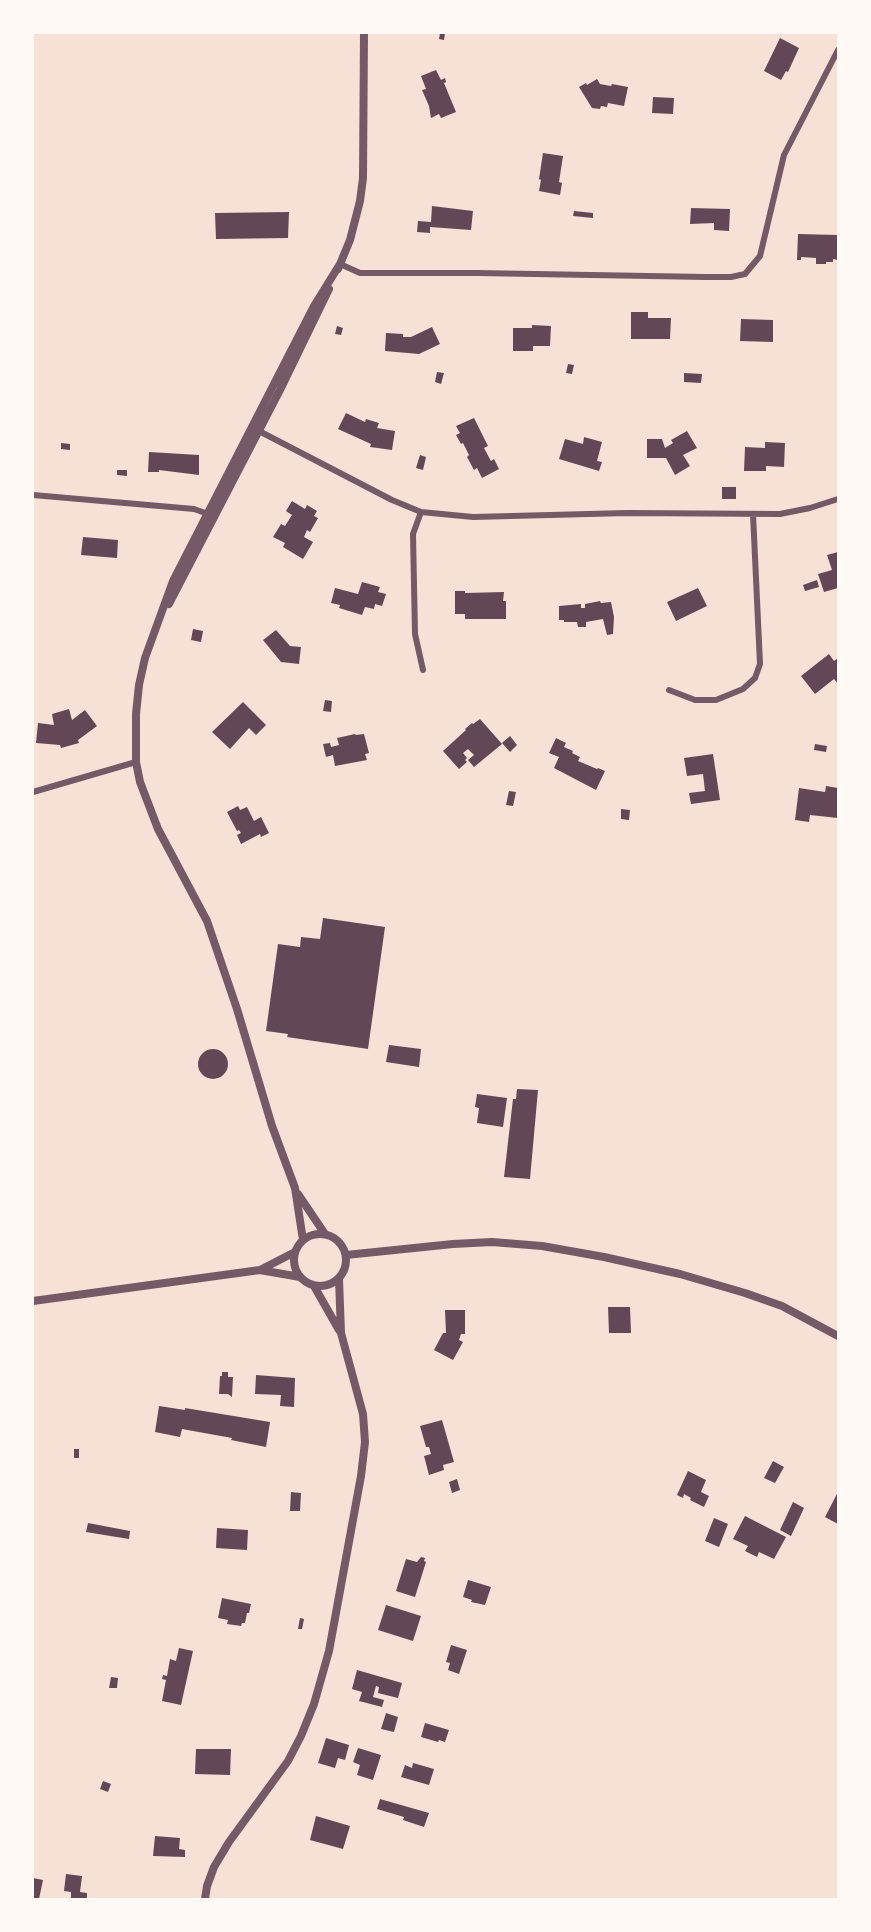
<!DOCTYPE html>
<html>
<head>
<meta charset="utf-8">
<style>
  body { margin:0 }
  #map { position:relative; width:871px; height:1932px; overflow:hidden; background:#f7e1d7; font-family:Inter,sans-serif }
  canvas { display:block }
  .frame { position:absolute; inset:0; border:34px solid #fffaf5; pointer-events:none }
</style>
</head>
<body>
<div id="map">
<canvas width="871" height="1932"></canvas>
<div class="frame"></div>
</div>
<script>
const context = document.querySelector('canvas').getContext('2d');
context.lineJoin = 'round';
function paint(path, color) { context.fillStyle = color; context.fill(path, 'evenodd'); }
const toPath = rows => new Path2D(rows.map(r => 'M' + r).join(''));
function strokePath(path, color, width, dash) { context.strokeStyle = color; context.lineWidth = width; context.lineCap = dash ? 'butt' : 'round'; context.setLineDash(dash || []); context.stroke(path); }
const building = toPath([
  [440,33,445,33,444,40,439,39],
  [780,38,799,48,788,72,786,71,781,80,764,71],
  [436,70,441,80,445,78,446,82,444,83,456,112,441,118,439,114,431,118,429,106,422,90,426,89,421,76],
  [597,79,600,84,611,86,612,84,628,87,624,106,608,103,607,107,601,106,600,109,592,108,579,87,586,83,587,85],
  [653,97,674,98,673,114,652,113],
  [543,153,563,156,559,182,562,183,560,195,539,191,541,180,539,179],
  [432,206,473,211,471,230,430,227,430,233,417,232,418,221,431,222],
  [691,208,730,209,729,231,714,230,714,223,690,224],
  [574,211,593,213,593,218,573,216],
  [289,212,288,238,216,239,215,213],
  [798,234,838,235,838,260,833,259,833,262,826,262,826,264,816,264,816,258,801,257,801,260,797,260],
  [631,312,648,312,648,318,671,318,670,339,631,339],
  [741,319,773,320,773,342,740,341],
  [532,325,551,326,550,346,533,346,533,351,513,351,513,328,532,328],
  [337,326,343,328,341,335,335,334],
  [432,327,440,344,419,354,385,351,386,333,403,334,403,337,411,337],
  [568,364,574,365,572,374,566,373],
  [437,372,444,373,441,384,435,382],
  [684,373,702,374,701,383,684,382],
  [346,413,365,422,366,419,379,423,377,428,395,431,392,450,370,447,371,444,338,429],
  [474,418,488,446,484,448,491,461,494,459,499,469,482,478,477,468,474,470,467,457,469,455,463,443,461,444,456,435,460,433,456,426],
  [687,431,697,448,683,455,690,466,675,475,666,458,647,458,647,439,662,439,665,448,673,443,671,440],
  [584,437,602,442,597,461,602,462,599,471,559,459,565,439,583,444],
  [765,442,785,443,784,467,766,466,766,471,744,471,745,447,765,448],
  [61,443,70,444,70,450,61,449],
  [149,452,199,455,199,475,159,470,159,472,148,472],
  [420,455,426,457,423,470,416,468],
  [117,470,127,470,127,476,117,475],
  [722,487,736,487,736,499,722,499],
  [292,501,305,509,307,505,317,511,314,516,318,518,310,532,307,530,304,537,313,542,303,559,283,547,285,543,273,537,281,524,285,526,292,515,286,511],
  [83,537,118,540,117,558,81,555],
  [838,552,838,588,824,592,818,574,832,570,827,555],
  [817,580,819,587,805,591,803,585],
  [362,582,380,587,378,592,386,594,382,606,375,604,374,609,365,607,362,615,339,608,340,605,331,603,335,588,358,594],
  [698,588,707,606,676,621,667,602],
  [455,591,465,591,465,593,504,592,503,601,506,601,506,619,465,619,465,614,455,614],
  [600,601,601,603,611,602,614,617,613,634,607,635,603,619,586,622,586,627,578,627,577,622,564,622,564,620,559,620,559,606,581,604,581,608,585,608,585,604],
  [193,629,203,631,201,642,191,640],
  [276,630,290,646,301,647,299,664,281,662,263,640],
  [829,654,834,661,838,658,838,684,834,679,815,694,801,676],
  [325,700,332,701,331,712,323,711],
  [243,702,266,725,256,735,249,728,230,749,212,732],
  [69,709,72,720,85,710,97,726,78,740,79,743,61,748,60,745,36,743,38,723,54,725,52,714],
  [480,719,502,744,474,767,468,760,474,755,468,749,463,753,467,758,465,760,467,762,459,769,443,751,466,730,465,729,472,723,473,724],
  [355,734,356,735,364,734,369,753,365,754,367,760,335,766,333,755,326,757,323,744,330,743,331,747,339,745,337,738],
  [510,736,517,745,510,752,502,743],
  [556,738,566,743,564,747,573,751,572,753,580,757,578,761,597,769,598,768,605,771,596,790,554,768,559,757,549,753],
  [815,744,827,746,826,752,814,750],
  [713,754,720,800,691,804,689,793,705,791,703,774,687,776,684,758],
  [826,786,838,788,838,818,810,815,809,822,795,820,799,788,825,792],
  [509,791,516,792,513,806,506,805],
  [238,806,240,810,247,807,254,821,261,817,269,833,261,837,260,834,241,844,237,835,241,833,239,830,237,831,227,812],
  [621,809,630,810,629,820,621,819],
  [323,918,385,927,368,1049,287,1037,288,1034,266,1031,278,944,300,947,301,937,320,939],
  [389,1045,421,1049,419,1067,386,1062],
  '198 1064a15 15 0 1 1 30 0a15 15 0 1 1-30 0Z',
  [517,1089,538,1090,530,1179,504,1177,513,1099,516,1099],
  [477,1094,507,1098,503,1127,477,1123,479,1108,475,1107],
  [608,1307,630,1307,631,1333,609,1333],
  [445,1310,465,1310,465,1334,461,1334,459,1340,463,1342,453,1360,434,1350,443,1333,446,1333],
  [222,1372,228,1372,228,1377,233,1377,232,1397,228,1394,219,1394,220,1376,222,1376],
  [256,1375,295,1378,294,1407,280,1406,281,1395,255,1394],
  [159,1406,185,1410,185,1408,270,1422,266,1447,231,1440,232,1438,182,1429,180,1437,155,1432],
  [442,1420,454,1462,443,1465,444,1470,429,1475,424,1456,431,1454,429,1447,426,1447,420,1426],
  [74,1449,79,1449,79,1458,74,1458],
  [773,1461,784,1467,775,1483,764,1478],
  [688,1471,706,1480,701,1492,709,1496,704,1507,690,1500,691,1498,684,1494,683,1498,677,1495],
  [457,1479,460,1490,452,1493,449,1482],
  [291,1492,301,1493,300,1511,290,1511],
  [838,1492,838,1524,825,1517],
  [793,1502,804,1508,791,1536,780,1530],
  [745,1516,786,1537,774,1559,759,1552,757,1557,745,1551,748,1546,733,1539],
  [714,1518,728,1524,719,1547,705,1541],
  [88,1523,130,1531,129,1539,86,1532],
  [217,1528,248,1530,247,1550,216,1548],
  [421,1557,425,1558,424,1561,426,1562,415,1597,396,1591,406,1559,417,1562],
  [468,1580,491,1587,485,1605,471,1602,472,1600,463,1597],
  [222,1598,251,1604,249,1613,247,1613,245,1623,242,1623,241,1626,227,1624,228,1620,218,1618],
  [386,1605,421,1616,413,1641,378,1630],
  [300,1618,304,1619,302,1629,298,1629],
  [451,1645,467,1650,459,1674,448,1670,450,1663,446,1662],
  [179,1648,193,1651,181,1705,162,1701,166,1680,162,1679,163,1675,167,1676,170,1659,176,1661],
  [357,1670,402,1683,398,1698,378,1693,379,1687,376,1686,373,1697,384,1700,382,1707,359,1701,362,1692,352,1689],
  [111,1677,118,1678,117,1688,109,1688],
  [386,1713,398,1717,394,1732,381,1729],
  [425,1723,449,1730,445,1742,439,1740,438,1742,421,1737],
  [326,1738,349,1745,345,1760,338,1758,335,1768,318,1763],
  [358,1748,381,1755,373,1780,357,1775,360,1765,353,1762],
  [196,1749,231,1749,230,1775,195,1774],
  [413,1763,434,1769,429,1785,401,1777,405,1765,412,1768],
  [103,1781,111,1784,108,1792,100,1789],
  [380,1799,429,1813,424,1827,403,1820,404,1817,377,1809],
  [316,1816,350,1826,343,1849,310,1840],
  [155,1836,180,1838,179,1849,185,1850,185,1857,153,1856],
  [66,1874,82,1876,80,1892,87,1893,87,1899,71,1899,71,1892,64,1891],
  [33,1878,43,1880,39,1899,33,1899]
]);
const minor = toPath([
  [340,264,360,273,477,273,706,277,731,277,745,274,760,256,784,155,838,50],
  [257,430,392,500,421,512,473,517,627,513,780,514,810,508,838,499],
  [33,495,194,509,211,515],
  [421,512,413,534,415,634,423,670],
  [669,690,695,700,716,700,743,689,755,678,760,664,753,514],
  [33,792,136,762]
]);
const tertiary = toPath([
  [338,269,350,240,360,201,363,178,364,33],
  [169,604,280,390,329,289],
  [298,1194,325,1234],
  '294 1260a26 26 0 1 1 52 0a26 26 0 1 1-52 0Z',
  [303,1240,295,1188,272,1126,237,1009,207,921,158,829,140,782,136,762,136,714,139,685,145,658,173,581,314,306,340,264],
  [346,1255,453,1244,492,1242,542,1246,604,1257,680,1274,745,1293,782,1306,838,1336],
  [260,1270,300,1277],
  [314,1286,339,1330],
  [33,1301,260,1270,295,1252],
  [205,1899,207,1886,214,1867,229,1842,288,1761,301,1736,314,1704,329,1651,361,1476,365,1442,363,1414,341,1333,339,1279]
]);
paint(building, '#644757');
strokePath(minor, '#755966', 6);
strokePath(tertiary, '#755966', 8);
</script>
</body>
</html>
